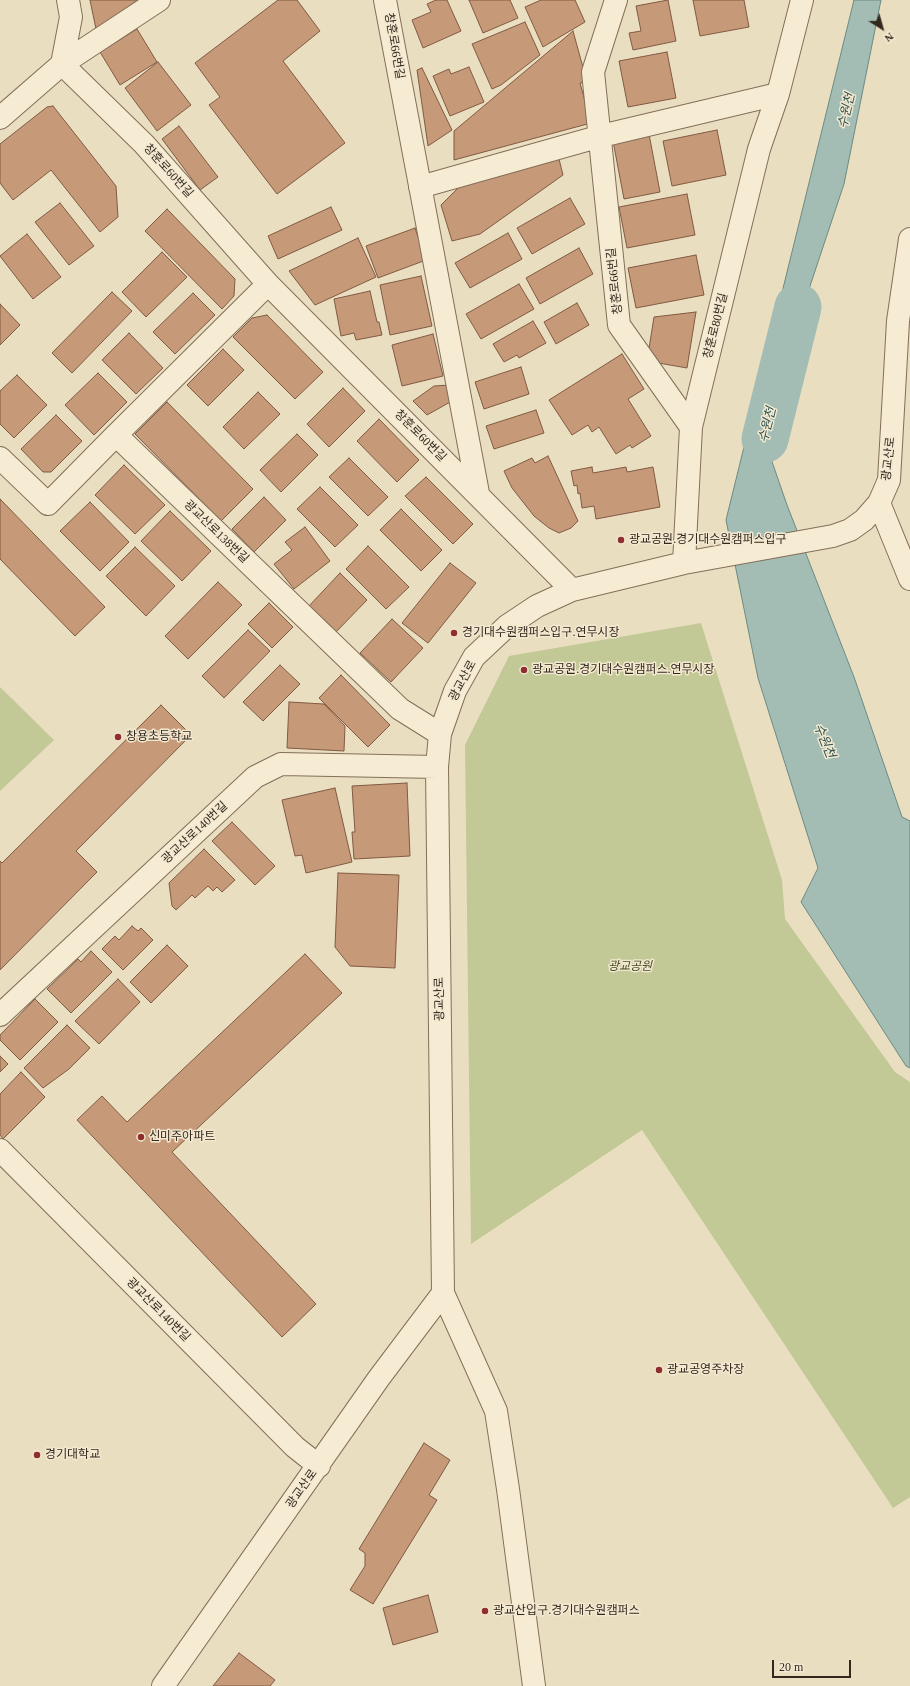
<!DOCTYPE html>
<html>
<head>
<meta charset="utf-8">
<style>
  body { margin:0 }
  #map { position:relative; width:910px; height:1686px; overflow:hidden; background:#eadec1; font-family:"Times New Roman",serif }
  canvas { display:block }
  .north { position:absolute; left:862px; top:8px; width:40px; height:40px; -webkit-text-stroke:3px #f3e8d0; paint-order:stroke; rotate:143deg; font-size:11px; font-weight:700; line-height:16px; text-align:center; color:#33281d }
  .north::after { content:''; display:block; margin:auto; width:14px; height:18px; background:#33281d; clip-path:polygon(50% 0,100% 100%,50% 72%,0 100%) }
  .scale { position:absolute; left:772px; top:1660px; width:79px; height:18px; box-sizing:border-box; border:2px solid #33281d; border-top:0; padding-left:5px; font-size:12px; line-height:14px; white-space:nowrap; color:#33281d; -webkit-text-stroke:3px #f3e8d0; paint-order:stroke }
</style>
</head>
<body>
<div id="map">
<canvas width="910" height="1686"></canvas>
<div class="north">N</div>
<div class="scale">20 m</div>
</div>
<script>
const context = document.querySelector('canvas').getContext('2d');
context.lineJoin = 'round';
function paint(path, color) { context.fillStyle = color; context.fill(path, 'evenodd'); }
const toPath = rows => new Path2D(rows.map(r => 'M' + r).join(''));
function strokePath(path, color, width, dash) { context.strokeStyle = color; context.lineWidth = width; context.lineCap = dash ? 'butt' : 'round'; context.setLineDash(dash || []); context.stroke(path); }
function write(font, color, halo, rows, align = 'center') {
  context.font = font + ' "Times New Roman","Noto Sans KR",serif'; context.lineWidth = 3; context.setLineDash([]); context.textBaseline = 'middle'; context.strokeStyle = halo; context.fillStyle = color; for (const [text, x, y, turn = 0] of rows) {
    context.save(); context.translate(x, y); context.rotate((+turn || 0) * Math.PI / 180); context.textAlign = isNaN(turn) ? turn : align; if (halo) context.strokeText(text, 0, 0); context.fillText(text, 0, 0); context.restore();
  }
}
const green = toPath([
  [701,623,782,880,785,919,895,1072,910,1082,910,1497,893,1508,642,1130,471,1244,465,745,509,656],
  [0,687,54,740,0,791]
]);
const water = toPath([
  [854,0,881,0,844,184,781,373,769,453,787,505,854,677,902,817,910,821,910,1068,906,1066,801,902,818,868,758,678,726,520,854,0]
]);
const river = toPath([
  [765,439,798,307]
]);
const building = toPath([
  [90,0,147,0,96,29,90,0],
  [278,0,297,0,320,31,283,61,345,143,277,194,209,105,220,97,195,63,278,0],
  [436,0,447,0,461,31,423,48,412,20,431,12,427,4,436,0],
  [469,0,510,0,518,18,483,33,469,0],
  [541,0,575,0,585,22,543,47,525,7,541,0],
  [668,0,676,41,633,50,629,33,641,31,636,6,668,0],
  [693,0,744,0,749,27,700,36,693,0],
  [525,22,540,55,501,85,492,89,472,44,525,22],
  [137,29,157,62,120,85,100,52,137,29],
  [573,31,587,82,580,83,591,123,454,160,454,131,573,31],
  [667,52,676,98,628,107,619,61,667,52],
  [158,62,191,105,157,131,125,88,158,62],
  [469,67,484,102,450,116,433,76,449,69,451,74,469,67],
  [422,68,452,130,428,146,417,70,422,68],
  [53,106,116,186,118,217,100,232,51,170,13,200,0,183,0,144,47,107,53,106],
  [179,126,218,177,200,190,162,139,179,126],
  [717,130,726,175,672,186,663,141,717,130],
  [649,134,660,192,624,199,613,141,649,134],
  [559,159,563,175,480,234,452,241,441,205,459,187,559,159],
  [687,194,695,235,627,248,619,207,687,194],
  [570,198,585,224,532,254,517,228,570,198],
  [60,203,94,246,69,265,35,222,60,203],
  [331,207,342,230,278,259,268,236,331,207],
  [167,209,235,279,234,296,222,309,145,231,167,209],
  [415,228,426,260,378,278,366,246,415,228],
  [508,233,522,259,470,288,455,263,508,233],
  [27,234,61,277,33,299,0,256,27,234],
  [358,238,376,277,315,305,289,271,358,238],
  [579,248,593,274,540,304,526,278,579,248],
  [162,252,187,277,146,317,122,292,162,252],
  [696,255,704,295,636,308,628,268,696,255],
  [421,276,432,326,390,335,380,285,421,276],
  [519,284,534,309,481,339,466,314,519,284],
  [370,291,377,322,379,322,382,335,356,340,354,333,341,336,334,299,370,291],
  [112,292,132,311,72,373,52,353,112,292],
  [193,293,215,315,175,354,153,332,193,293],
  [577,303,589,325,556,344,544,322,577,303],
  [0,304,20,325,0,345,0,304],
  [696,312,687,368,647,361,654,317,696,312],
  [267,315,323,372,295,399,233,337,252,318,267,315],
  [533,321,546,343,519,358,517,355,504,362,493,344,533,321],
  [129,333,163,368,136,394,102,360,129,333],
  [433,334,443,376,402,386,392,345,433,334],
  [223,349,244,370,208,406,187,385,223,349],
  [622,354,644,389,628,399,651,436,632,448,630,445,616,454,599,427,592,432,588,425,572,435,549,400,622,354],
  [521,367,529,394,484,409,475,382,521,367],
  [98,373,127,402,94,435,65,405,98,373],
  [17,375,47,405,14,438,0,424,0,391,17,375],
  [450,385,452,401,427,415,413,401,434,386,450,385],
  [343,388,365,411,329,447,307,424,343,388],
  [258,392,280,414,244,449,223,427,258,392],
  [167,402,253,489,221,521,135,434,167,402],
  [536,410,544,433,494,449,486,426,536,410],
  [56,415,82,441,51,472,43,472,21,449,56,415],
  [379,419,419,460,397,482,357,441,379,419],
  [297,434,318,455,281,492,260,470,297,434],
  [548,456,578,521,571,528,559,533,549,528,534,516,512,488,504,471,532,458,535,463,548,456],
  [349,458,388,497,368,516,329,477,349,458],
  [124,465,165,505,135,534,95,495,124,465],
  [592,467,593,473,626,467,627,472,653,467,660,507,596,519,594,506,582,508,580,493,578,494,577,485,574,486,571,471,592,467],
  [426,477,473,524,453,544,405,496,426,477],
  [320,487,358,525,335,547,297,509,320,487],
  [264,497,286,520,254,552,232,529,264,497],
  [0,499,105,607,75,636,0,559,0,499],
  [90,502,129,542,100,571,60,531,90,502],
  [401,509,442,550,421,571,380,530,401,509],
  [170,511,211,551,182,581,141,541,170,511],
  [305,527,330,561,294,589,274,564,292,550,285,542,305,527],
  [368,546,409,587,386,609,346,569,368,546],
  [135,547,175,586,146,616,106,576,135,547],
  [450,563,476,583,428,643,402,623,450,563],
  [340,573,367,600,335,633,308,607,340,573],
  [218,582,242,605,188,659,165,636,218,582],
  [269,603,293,627,272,648,248,624,269,603],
  [392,619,423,648,391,682,360,653,392,619],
  [248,630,270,651,224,698,202,676,248,630],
  [280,665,300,684,263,721,243,702,280,665],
  [341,675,390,725,368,747,319,698,341,675],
  [289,702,324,704,345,726,344,751,287,748,289,702],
  [161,705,191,735,76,851,97,872,0,970,0,861,2,863,161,705],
  [407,783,410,856,354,859,352,832,355,832,352,786,407,783],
  [335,788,352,862,306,873,302,855,295,856,282,800,335,788],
  [232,822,275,866,255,885,212,841,232,822],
  [204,849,235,880,222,892,217,887,213,891,208,886,195,898,192,895,176,910,172,906,169,883,204,849],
  [338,873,399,875,395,968,350,966,335,947,338,873],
  [132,926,138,931,141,928,153,940,123,970,102,949,115,936,119,940,132,926],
  [167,945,188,966,151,1003,130,982,167,945],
  [91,951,112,972,71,1013,47,989,78,959,81,962,91,951],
  [305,954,342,993,172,1152,316,1304,282,1337,77,1120,102,1096,127,1122,305,954],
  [118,979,140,1002,99,1044,75,1021,118,979],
  [35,999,58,1022,20,1060,0,1040,0,1035,35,999],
  [67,1025,90,1048,69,1069,43,1088,24,1068,67,1025],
  [0,1056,8,1064,0,1072,0,1056],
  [21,1072,45,1097,3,1139,0,1135,0,1094,21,1072],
  [424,1443,450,1460,429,1495,437,1500,373,1604,350,1590,365,1566,365,1553,359,1549,424,1443],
  [428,1595,438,1632,393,1645,383,1608,428,1595],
  [239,1653,275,1680,270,1686,213,1686,239,1653]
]);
const minor = toPath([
  [68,0,71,17,62,64,144,144,268,284,572,590],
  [385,0,478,493],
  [616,0,593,72,619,325,691,427],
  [0,118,62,64,159,0],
  [420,187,601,136,778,94],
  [116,435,268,284],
  [0,458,48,504,116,435,400,709,440,734],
  [879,503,910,579],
  [684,563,691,427,759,149,778,94,802,0],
  [0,1015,255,777,281,764,437,767],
  [0,1150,295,1447,319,1466],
  [163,1686,379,1378,443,1293],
  [534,1686,508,1489,496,1411,443,1293,437,767,440,734,455,691,474,657,507,626,537,606,572,590,684,563,833,536,850,530,864,520,879,503,889,480,898,321,910,239]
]);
const markers = [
  [621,540,4,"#8e2e2f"],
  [454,633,4,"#8e2e2f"],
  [524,670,4,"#8e2e2f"],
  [118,737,4,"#8e2e2f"],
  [141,1137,4,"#8e2e2f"],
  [659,1370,4,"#8e2e2f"],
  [37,1455,4,"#8e2e2f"],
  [485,1611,4,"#8e2e2f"]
];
const streetNames = [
  ["창훈로66번길",394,46,80],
  ["창훈로60번길",168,171,48],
  ["창훈로66번길",615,281,-96],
  ["창훈로80번길",716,326,-76],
  ["창훈로60번길",420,436,45],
  ["광교산로",889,459,-84],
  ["광교산로138번길",216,532,44],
  ["광교산로",463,681,-62],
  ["광교산로140번길",195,833,-43],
  ["광교산로",440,999,-91],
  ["광교산로140번길",158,1310,45],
  ["광교산로",302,1489,-55]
];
const poiNames = [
  ["광교공원.경기대수원캠퍼스입구",629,540],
  ["경기대수원캠퍼스입구.연무시장",462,633],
  ["광교공원.경기대수원캠퍼스.연무시장",532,670],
  ["창용초등학교",126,737],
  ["신미주아파트",149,1137],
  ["광교공영주차장",667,1370],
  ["경기대학교",45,1455],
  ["광교산입구.경기대수원캠퍼스",493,1611]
];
const parkNames = [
  ["광교공원",630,967]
];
const waterNames = [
  ["수원천",847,111,-77],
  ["수원천",768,425,-76],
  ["수원천",824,741,68]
];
paint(green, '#c2c896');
paint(water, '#a3bdb5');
strokePath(water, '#6b8a82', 1);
strokePath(river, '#a3bdb5', 47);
paint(building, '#c69979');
strokePath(building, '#805a41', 1);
strokePath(minor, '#836f5a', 24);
strokePath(minor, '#f6ecd3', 22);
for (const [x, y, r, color] of markers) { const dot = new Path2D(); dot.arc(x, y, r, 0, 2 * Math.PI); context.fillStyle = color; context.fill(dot); strokePath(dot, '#f3e8d0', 1.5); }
write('12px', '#33281d', '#f3e8d0', streetNames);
write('12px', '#33281d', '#f3e8d0', poiNames, 'left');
write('italic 12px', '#444e25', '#f3e8d0', parkNames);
write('italic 13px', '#2d5250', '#f3e8d0', waterNames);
</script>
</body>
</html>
